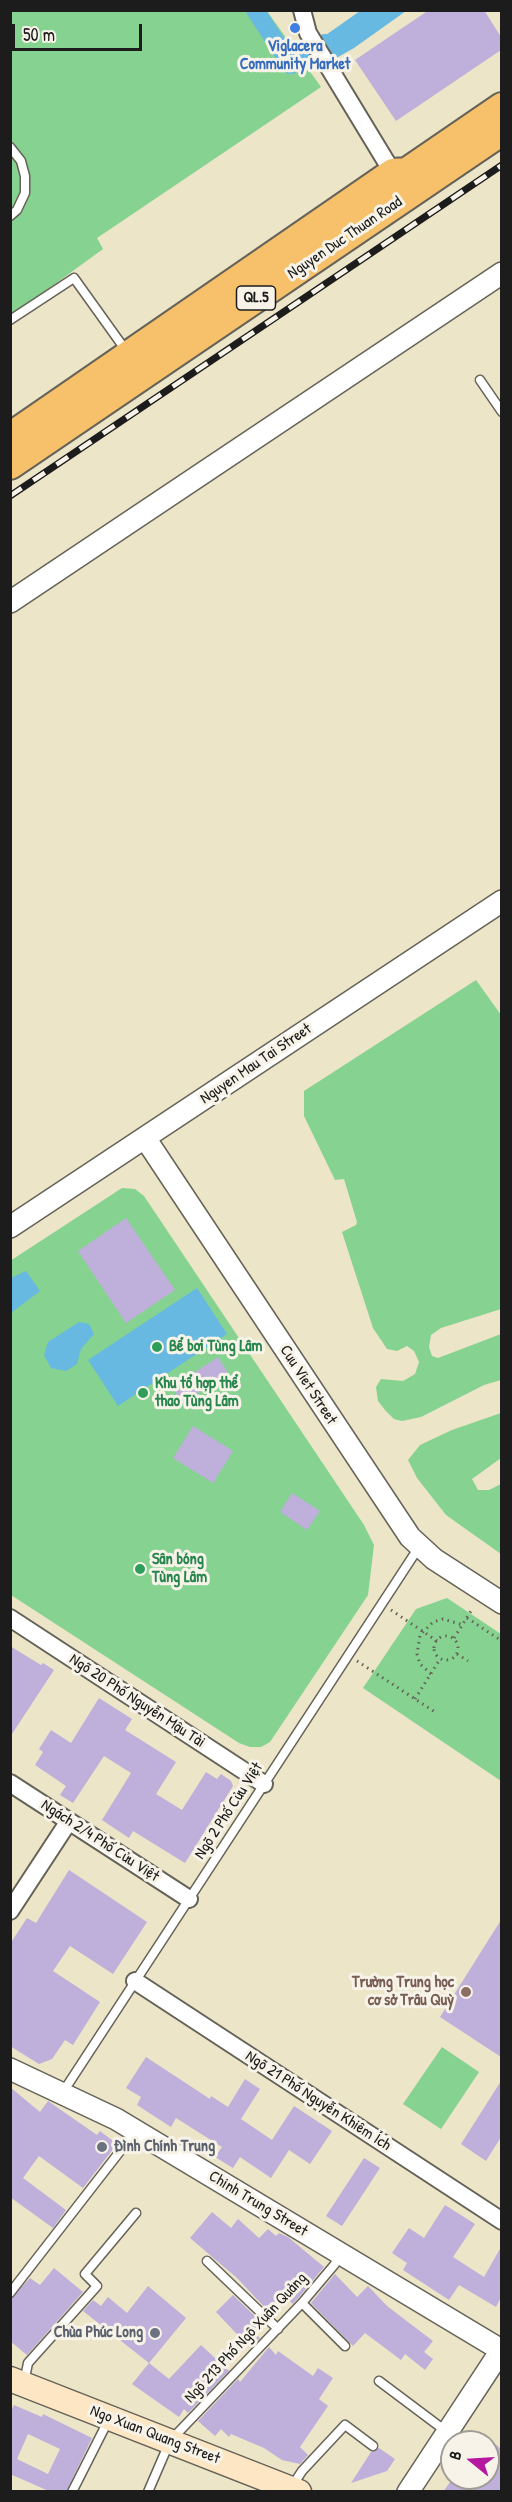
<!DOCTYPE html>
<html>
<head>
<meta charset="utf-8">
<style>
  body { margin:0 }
  #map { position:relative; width:512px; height:2502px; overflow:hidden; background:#ece5c8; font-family:"Patrick Hand",sans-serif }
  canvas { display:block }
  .frame { position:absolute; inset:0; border:12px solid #1c1c1c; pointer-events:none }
  .north { position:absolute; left:440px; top:2430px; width:60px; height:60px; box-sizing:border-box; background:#f7f3e8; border:2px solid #9f9d96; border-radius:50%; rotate:288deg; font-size:16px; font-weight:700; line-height:24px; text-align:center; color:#1c1c1c }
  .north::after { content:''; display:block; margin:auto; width:21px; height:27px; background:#b5179e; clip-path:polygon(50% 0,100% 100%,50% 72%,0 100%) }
  .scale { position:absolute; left:12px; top:24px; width:130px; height:27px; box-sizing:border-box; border:3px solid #1c1c1c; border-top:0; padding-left:8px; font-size:18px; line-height:21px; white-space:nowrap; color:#1c1c1c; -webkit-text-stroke:4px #f7f3e8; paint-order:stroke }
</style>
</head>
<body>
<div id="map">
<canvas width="512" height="2502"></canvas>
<div class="frame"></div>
<div class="north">B</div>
<div class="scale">50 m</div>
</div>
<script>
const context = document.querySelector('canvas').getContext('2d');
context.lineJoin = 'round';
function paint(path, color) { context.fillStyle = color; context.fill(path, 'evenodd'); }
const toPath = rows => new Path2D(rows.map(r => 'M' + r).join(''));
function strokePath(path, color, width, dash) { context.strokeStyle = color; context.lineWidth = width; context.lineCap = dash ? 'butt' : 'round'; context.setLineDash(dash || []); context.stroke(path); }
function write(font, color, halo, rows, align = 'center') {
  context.font = font + ' "Patrick Hand",sans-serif'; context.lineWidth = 6; context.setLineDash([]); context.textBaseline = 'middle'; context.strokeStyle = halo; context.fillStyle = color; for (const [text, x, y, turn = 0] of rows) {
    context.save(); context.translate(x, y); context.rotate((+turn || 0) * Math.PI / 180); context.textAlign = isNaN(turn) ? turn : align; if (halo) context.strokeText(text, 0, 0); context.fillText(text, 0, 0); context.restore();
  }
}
const green = toPath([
  [10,11,267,11,321,87,97,238,103,249,11,316],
  [476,980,501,1015,501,1309,441,1328,431,1335,429,1347,432,1356,438,1358,501,1334,501,1380,484,1385,421,1417,402,1421,394,1419,385,1410,378,1401,376,1387,381,1379,403,1381,415,1374,419,1362,414,1351,407,1346,397,1351,387,1349,373,1328,342,1232,356,1225,357,1222,344,1179,335,1180,304,1116,304,1091],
  [122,1188,135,1189,144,1196,364,1525,374,1545,368,1595,270,1742,261,1747,250,1747,239,1743,11,1595,10,1261],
  [501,1413,501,1458,472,1479,478,1490,489,1490,501,1484,501,1554,446,1515,417,1478,408,1460,420,1445,452,1430],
  [447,1598,501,1634,501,1781,363,1688,416,1609],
  [442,2047,479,2072,441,2129,403,2104]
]);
const water = toPath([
  [360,11,406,11,354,48,315,70,307,61,303,51],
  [26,1271,40,1291,11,1313,11,1278],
  [197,1288,227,1334,118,1406,88,1360],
  [79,1322,89,1324,94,1334,81,1349,77,1364,66,1371,51,1368,44,1355,48,1342]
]);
const canal = toPath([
  [255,10,291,65,325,43]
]);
const building = toPath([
  [429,10,484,10,501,37,501,50,396,121,355,60],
  [126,1218,175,1290,126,1323,78,1251],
  [218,1357,228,1373,183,1403,172,1387],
  [193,1426,233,1451,213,1483,173,1458],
  [292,1493,320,1511,307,1530,280,1512],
  [10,1646,41,1665,43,1663,54,1670,10,1737],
  [99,1698,132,1719,125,1730,176,1762,156,1794,182,1810,206,1772,217,1779,221,1774,231,1781,233,1786,185,1863,133,1831,129,1838,102,1820,131,1773,104,1756,73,1803,60,1795,66,1786,35,1765,43,1752,39,1749,51,1730,71,1743],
  [69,1870,147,1922,113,1974,70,1946,53,1971,100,2002,73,2045,65,2040,52,2059,39,2064,10,2046,10,1944,27,1918,36,1923],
  [501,1920,501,2057,440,2017],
  [146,2057,210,2099,211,2096,228,2107,245,2079,260,2089,241,2119,272,2140,294,2106,332,2131,310,2164,289,2150,271,2178,240,2157,233,2168,215,2157,222,2147,176,2118,171,2127,137,2105,141,2097,126,2088],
  [501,2081,501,2137,486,2161,461,2144],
  [10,2087,40,2112,48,2101,97,2135,100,2131,117,2144,83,2188,39,2156,23,2178,66,2210,53,2228,10,2197],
  [364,2158,380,2168,342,2226,326,2216],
  [445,2205,475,2224,453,2257,484,2277,501,2247,501,2297,496,2307,459,2285,449,2300,403,2270,407,2263,392,2253,409,2228,424,2238],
  [212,2212,231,2228,238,2219,259,2238,268,2229,276,2236,279,2233,288,2237,324,2267,293,2304,285,2297,270,2313,237,2278,190,2238],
  [54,2268,83,2292,27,2355,10,2341,10,2299,30,2278,40,2285],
  [335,2274,357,2297,368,2286,387,2306,433,2341,424,2352,433,2359,425,2370,405,2354,401,2360,365,2333,353,2346,311,2303],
  [148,2286,186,2318,149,2363,83,2311,93,2300,101,2306,108,2297,127,2313],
  [233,2295,261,2322,253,2331,260,2338,250,2348,216,2312],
  [201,2345,229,2371,188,2413,184,2409,179,2417,132,2384,149,2363,169,2379],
  [269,2347,276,2355,278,2351,313,2376,318,2368,333,2378,319,2399,328,2406,300,2447,308,2455,300,2464,282,2460,264,2448,231,2434,229,2437,221,2429,215,2436,198,2421,238,2379,240,2382],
  [14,2405,42,2417,43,2414,92,2438,66,2492,51,2492,10,2474,10,2413],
  [28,2434,60,2449,48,2474,17,2459],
  [488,2438,501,2449,501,2492,443,2492,453,2478,488,2478],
  [379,2448,395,2459,387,2471,351,2483,371,2452]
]);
const path = toPath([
  [391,1610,437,1641],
  [467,1618,502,1641],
  '434 1648a12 12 0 1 1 24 0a12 12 0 1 1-24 0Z',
  [454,1638,471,1611],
  [457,1654,468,1661],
  [357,1661,435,1712],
  [431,1674,420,1664,417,1654,420,1635,433,1622,443,1619,463,1625],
  [415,1699,440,1659]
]);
const service = toPath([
  [10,147,21,161,25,176,25,193,17,210,10,216],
  [10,320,74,278,127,352],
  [480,380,502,412],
  [63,2092,419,1547],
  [207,2261,278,2329],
  [10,2293,135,2132],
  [302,2303,345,2346],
  [379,2381,447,2432],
  [24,2383,28,2363,97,2286,85,2274,136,2213],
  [291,2488,302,2471,345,2425,373,2446],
  [72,2492,108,2421],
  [148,2492,170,2441,302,2303,335,2264,338,2252]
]);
const minor = toPath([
  [302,10,308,33,393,173],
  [10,1618,264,1784],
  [10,1783,189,1899],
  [10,1911,69,1821],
  [135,1981,502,2221]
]);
const tertiary = toPath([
  [10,602,502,273],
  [145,1138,410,1537,434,1559,502,1603],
  [10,1227,502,901],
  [10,2069,116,2119,501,2350],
  [408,2492,502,2349]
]);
const secondary = toPath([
  [10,2379,299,2492]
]);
const trunk = toPath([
  [10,437,393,173,407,172,502,107],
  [10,465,502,131]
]);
const rail = toPath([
  [10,496,502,165]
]);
const markers = [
  [295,28,6,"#3f7fe0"],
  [157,1347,6,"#2e9e5b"],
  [143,1393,6,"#2e9e5b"],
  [140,1569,6,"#2e9e5b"],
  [466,1992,6,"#8d6e63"],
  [102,2147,6,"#6b7280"],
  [155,2333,6,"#6b7280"]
];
const shields = [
  [256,298,39]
];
const shieldNames = [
  ["QL.5",256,298]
];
const shopNames = [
  ["Viglacera",295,47],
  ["Community Market",295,65]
];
const streetNames = [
  ["Nguyen Duc Thuan Road",345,238,-34],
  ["Nguyen Mau Tai Street",256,1064,-34],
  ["Cuu Viet Street",308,1385,57],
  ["Ngõ 20 Phố Nguyễn Mậu Tài",137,1701,33],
  ["Ngõ 2 Phố Cửu Việt",229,1811,-57],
  ["Ngách 2/4 Phố Cửu Việt",100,1841,33],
  ["Ngõ 21 Phố Nguyễn Khiêm Ích",318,2101,33],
  ["Chinh Trung Street",258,2204,31],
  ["Ngõ 213 Phố Ngô Xuân Quảng",246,2338,-47],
  ["Ngo Xuan Quang Street",155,2435,21]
];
const leisureNames = [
  ["Bể bơi Tùng Lâm",169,1347],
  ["Khu tổ hợp thể",155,1384],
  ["thao Tùng Lâm",155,1402],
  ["Sân bóng",152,1560],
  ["Tùng Lâm",152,1578]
];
const educationNames = [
  ["Trường Trung học",454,1983],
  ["cơ sở Trâu Quỳ",454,2001]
];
const worshipNames = [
  ["Đình Chính Trung",114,2147],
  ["Chùa Phúc Long",143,2333,"right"]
];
paint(green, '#86d290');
paint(water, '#67b9e2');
strokePath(canal, '#67b9e2', 18);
paint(building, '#beafdb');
strokePath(service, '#656258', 11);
strokePath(minor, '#656258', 20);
strokePath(tertiary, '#656258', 24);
strokePath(secondary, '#656258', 27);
strokePath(trunk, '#656258', 32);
strokePath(path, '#656258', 3, [1.5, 4.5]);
strokePath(service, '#fff', 8);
strokePath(minor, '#fff', 16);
strokePath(tertiary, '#fff', 21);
strokePath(secondary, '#fce6c4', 24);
strokePath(trunk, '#f7c06b', 28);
strokePath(rail, '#1c1c1c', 7);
strokePath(rail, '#f7f3e8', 4.5, [14]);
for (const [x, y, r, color] of markers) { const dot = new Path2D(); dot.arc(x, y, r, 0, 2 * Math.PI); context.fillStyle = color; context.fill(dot); strokePath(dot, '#f7f3e8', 2); }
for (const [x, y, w] of shields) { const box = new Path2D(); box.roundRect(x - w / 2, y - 12, w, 24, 4.5); context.fillStyle = '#f7f3e8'; context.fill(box); strokePath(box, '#1c1c1c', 1.5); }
write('bold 15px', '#1c1c1c', null, shieldNames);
write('bold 16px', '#366cbe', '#f7f3e8', shopNames);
write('16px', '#1c1c1c', '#f7f3e8', streetNames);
write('bold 16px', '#27864d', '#f7f3e8', leisureNames, 'left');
write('bold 16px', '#785e54', '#f7f3e8', educationNames, 'right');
write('bold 16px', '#5b616d', '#f7f3e8', worshipNames, 'left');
</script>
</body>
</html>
